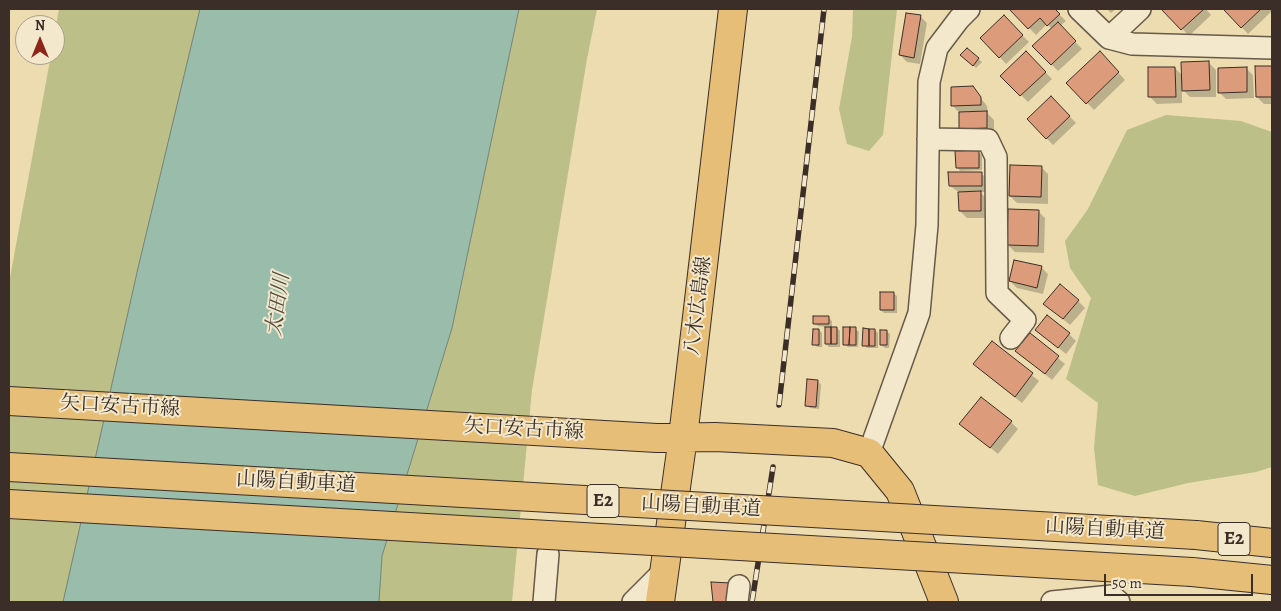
<!DOCTYPE html>
<html>
<head>
<meta charset="utf-8">
<style>
  body { margin:0 }
  #map { position:relative; width:1281px; height:611px; overflow:hidden; background:#ecdcaf; font-family:Alegreya,serif }
  canvas { display:block }
  .frame { position:absolute; inset:0; border:10px solid #3b2e28; pointer-events:none }
  .north { position:absolute; left:15px; top:15px; width:50px; height:50px; box-sizing:border-box; background:#f3e8cb; border:1px solid #a99e8a; border-radius:50%; rotate:0deg; font-size:14px; font-weight:700; line-height:20px; text-align:center; color:#3b2e28 }
  .north::after { content:''; display:block; margin:auto; width:18px; height:22px; background:#8f2418; clip-path:polygon(50% 0,100% 100%,50% 72%,0 100%) }
  .scale { position:absolute; left:1104px; top:574px; width:149px; height:22px; box-sizing:border-box; border:2px solid #3b2e28; border-top:0; padding-left:6px; font-size:15px; line-height:18px; white-space:nowrap; color:#3b2e28; -webkit-text-stroke:4px #f3e8cb; paint-order:stroke }
</style>
</head>
<body>
<div id="map">
<canvas width="1281" height="611"></canvas>
<div class="frame"></div>
<div class="north">N</div>
<div class="scale">50 m</div>
</div>
<script>
const context = document.querySelector('canvas').getContext('2d');
context.lineJoin = 'round';
function paint(path, color) { context.fillStyle = color; context.fill(path, 'evenodd'); }
const toPath = rows => new Path2D(rows.map(r => 'M' + r).join(''));
function strokePath(path, color, width, dash) { context.strokeStyle = color; context.lineWidth = width; context.lineCap = dash ? 'butt' : 'round'; context.setLineDash(dash || []); context.stroke(path); }
function write(font, color, halo, rows, align = 'center') {
  context.font = font + ' Alegreya,"Noto Serif JP",serif'; context.lineWidth = 4; context.setLineDash([]); context.textBaseline = 'middle'; context.strokeStyle = halo; context.fillStyle = color; for (const [text, x, y, turn = 0] of rows) {
    context.save(); context.translate(x, y); context.rotate((+turn || 0) * Math.PI / 180); context.textAlign = isNaN(turn) ? turn : align; if (halo) context.strokeText(text, 0, 0); context.fillText(text, 0, 0); context.restore();
  }
}
const green = toPath([
  [59,9,200,9,63,602,9,602,9,283,51,55,55,55,55,32],
  [519,9,597,9,587,59,532,390,512,602,379,602,382,556,452,328],
  [853,9,897,9,883,135,869,151,847,144,839,109,852,37],
  [1166,115,1241,121,1272,132,1272,467,1256,472,1188,483,1135,496,1098,485,1094,448,1098,403,1066,379,1091,298,1070,268,1065,241,1088,209,1127,130]
]);
const water = toPath([
  [200,9,519,9,452,328,382,556,379,602,63,602,138,268,200,9]
]);
const shadow = toPath([
  [1011,9,1054,9,1066,21,1060,26,1082,49,1058,71,1034,46,1052,29,1047,24,1036,35],
  [1107,9,1116,9,1111,13],
  [1164,9,1206,9,1211,15,1189,36],
  [1228,9,1272,9,1272,11,1248,34,1226,10],
  [920,16,927,23,920,64,907,62,900,55],
  [1004,17,1029,42,1006,64,982,38],
  [967,49,982,62,976,68,965,58],
  [1026,53,1052,79,1028,102,1002,76],
  [1100,53,1125,80,1094,110,1068,83],
  [1209,63,1216,70,1216,97,1190,97,1182,89,1182,103,1157,104,1150,97,1175,68,1183,76],
  [1256,67,1272,67,1272,104,1264,104,1257,97],
  [1246,68,1253,75,1254,98,1226,99,1219,92],
  [973,88,987,106,988,114,994,120,994,135,968,135,961,128,960,114,953,106],
  [1051,97,1076,123,1053,145,1028,119],
  [978,152,982,155,982,170,960,171,957,167],
  [1041,167,1048,174,1048,204,1017,203,1010,196],
  [981,173,988,180,988,192,980,192,987,199,988,218,967,218,960,211,960,193,950,186],
  [1038,211,1045,218,1044,253,1015,252,1008,245],
  [1041,267,1048,274,1043,294,1017,288,1010,281],
  [893,293,897,296,897,313,884,313,881,310],
  [1078,301,1085,308,1070,325,1052,310],
  [829,318,832,321,832,328,837,328,840,331,840,347,829,347,826,344,826,327,818,326,814,323],
  [855,329,859,332,858,347,848,347,844,344],
  [819,330,822,333,822,347,817,347,814,344],
  [875,330,878,333,878,348,867,348,864,345],
  [886,331,890,334,889,348,885,348,881,345],
  [1069,334,1076,341,1066,354,1044,336],
  [1030,335,1065,364,1052,380,1024,357],
  [992,343,1039,381,1022,403,982,371],
  [818,381,821,385,819,409,810,408,806,405],
  [1011,422,1018,429,998,454,968,430]
]);
const building = toPath([
  [1009,9,1055,9,1060,14,1047,26,1040,18,1028,29,1009,9],
  [1161,9,1204,9,1181,30,1161,9],
  [1226,9,1261,9,1241,28,1224,10,1226,9],
  [906,13,921,15,914,58,899,55,906,13],
  [1004,15,1023,35,999,58,980,38,1004,15],
  [1058,22,1076,41,1051,65,1032,46,1058,22],
  [967,48,979,58,973,66,960,55,967,48],
  [1026,51,1046,72,1020,96,1000,76,1026,51],
  [1100,51,1119,72,1086,104,1066,83,1100,51],
  [1209,61,1210,90,1182,91,1181,62,1209,61],
  [1255,66,1272,66,1272,97,1256,97,1255,66],
  [1148,67,1175,67,1176,97,1148,97,1148,67],
  [1247,67,1247,92,1218,93,1218,68,1247,67],
  [973,86,981,97,981,105,951,106,951,87,973,86],
  [1051,96,1070,116,1046,139,1027,119,1051,96],
  [987,111,987,128,959,129,959,112,987,111],
  [979,150,979,168,956,168,955,151,979,150],
  [1010,165,1042,166,1041,197,1009,196,1010,165],
  [948,172,982,172,982,186,949,186,948,172],
  [981,191,981,211,959,211,958,192,981,191],
  [1008,209,1039,210,1038,246,1007,245,1008,209],
  [1014,260,1042,266,1037,288,1009,281,1014,260],
  [1060,284,1079,300,1063,319,1043,304,1060,284],
  [880,292,894,292,894,310,880,310,880,292],
  [1047,315,1070,333,1058,348,1035,330,1047,315],
  [813,316,829,316,829,324,813,324,813,316],
  [825,327,831,327,831,344,825,344,825,327],
  [831,327,837,327,837,344,831,344,831,327],
  [843,327,850,327,849,345,843,345,843,327],
  [850,327,856,327,856,345,849,345,850,327],
  [863,328,869,329,869,346,862,346,863,328],
  [813,329,819,329,819,345,812,345,813,329],
  [869,329,875,329,875,346,869,346,869,329],
  [880,330,887,330,887,345,880,345,880,330],
  [1030,333,1059,356,1045,374,1015,351,1030,333],
  [992,341,1033,373,1015,397,973,364,992,341],
  [807,379,818,380,816,407,805,406,807,379],
  [981,397,1012,421,990,448,959,424,981,397],
  [711,582,731,583,729,602,713,602,711,582]
]);
const minor = toPath([
  [1079,9,1109,38,1132,44,1272,48],
  [1109,38,1140,9],
  [928,139,988,140,996,157,997,293,1025,320,1011,338],
  [869,453,919,313,927,225,929,82,937,48,959,19,969,9],
  [544,602,548,554],
  [633,602,664,571],
  [737,602,739,586],
  [1052,602,1112,596,1119,602]
]);
const major = toPath([
  [9,401,657,438,715,437,833,443,869,453,900,491,944,602],
  [660,602,683,437,733,9]
]);
const highway = toPath([
  [1196,535,1272,543],
  [1192,572,1272,580]
]);
const rail = toPath([
  [779,405,824,9],
  [752,602,773,467]
]);
const highwayBridge = toPath([
  [9,467,1196,535],
  [9,504,1192,572]
]);
const shields = [
  [603,501,32],
  [1234,539,32]
];
const shieldNames = [
  ["E2",603,501],
  ["E2",1234,539]
];
const streetNames = [
  ["八木広島線",699,306,-83],
  ["矢口安古市線",120,407,3],
  ["矢口安古市線",524,430,3],
  ["山陽自動車道",296,483,3],
  ["山陽自動車道",701,507,3],
  ["山陽自動車道",1105,530,3]
];
const waterNames = [
  ["太田川",279,305,-82]
];
paint(green, '#bcbf87');
paint(water, '#99bcab');
strokePath(water, '#738377', 1);
paint(shadow, '#0003');
paint(building, '#dc9c7b');
strokePath(building, '#3b2e28', 1);
strokePath(minor, '#675a4a', 24);
strokePath(major, '#3b2e28', 30);
strokePath(highway, '#3b2e28', 30);
strokePath(minor, '#f3e8cb', 21);
strokePath(major, '#e6be78', 28);
strokePath(highway, '#e6be78', 28);
strokePath(rail, '#3b2e28', 5.5);
strokePath(rail, '#f3e8cb', 4, [11]);
strokePath(highwayBridge, '#3b2e28', 30, []);
strokePath(highwayBridge, '#e6be78', 28);
for (const [x, y, w] of shields) { const box = new Path2D(); box.roundRect(x - w / 2, y - 16.5, w, 33, 4); context.fillStyle = '#f3e8cb'; context.fill(box); strokePath(box, '#3b2e28', 1); }
write('bold 19px', '#3b2e28', null, shieldNames);
write('20px', '#3b2e28', '#f3e8cb', streetNames);
write('italic 21px', '#4e4a42', '#f3e8cb', waterNames);
</script>
</body>
</html>
